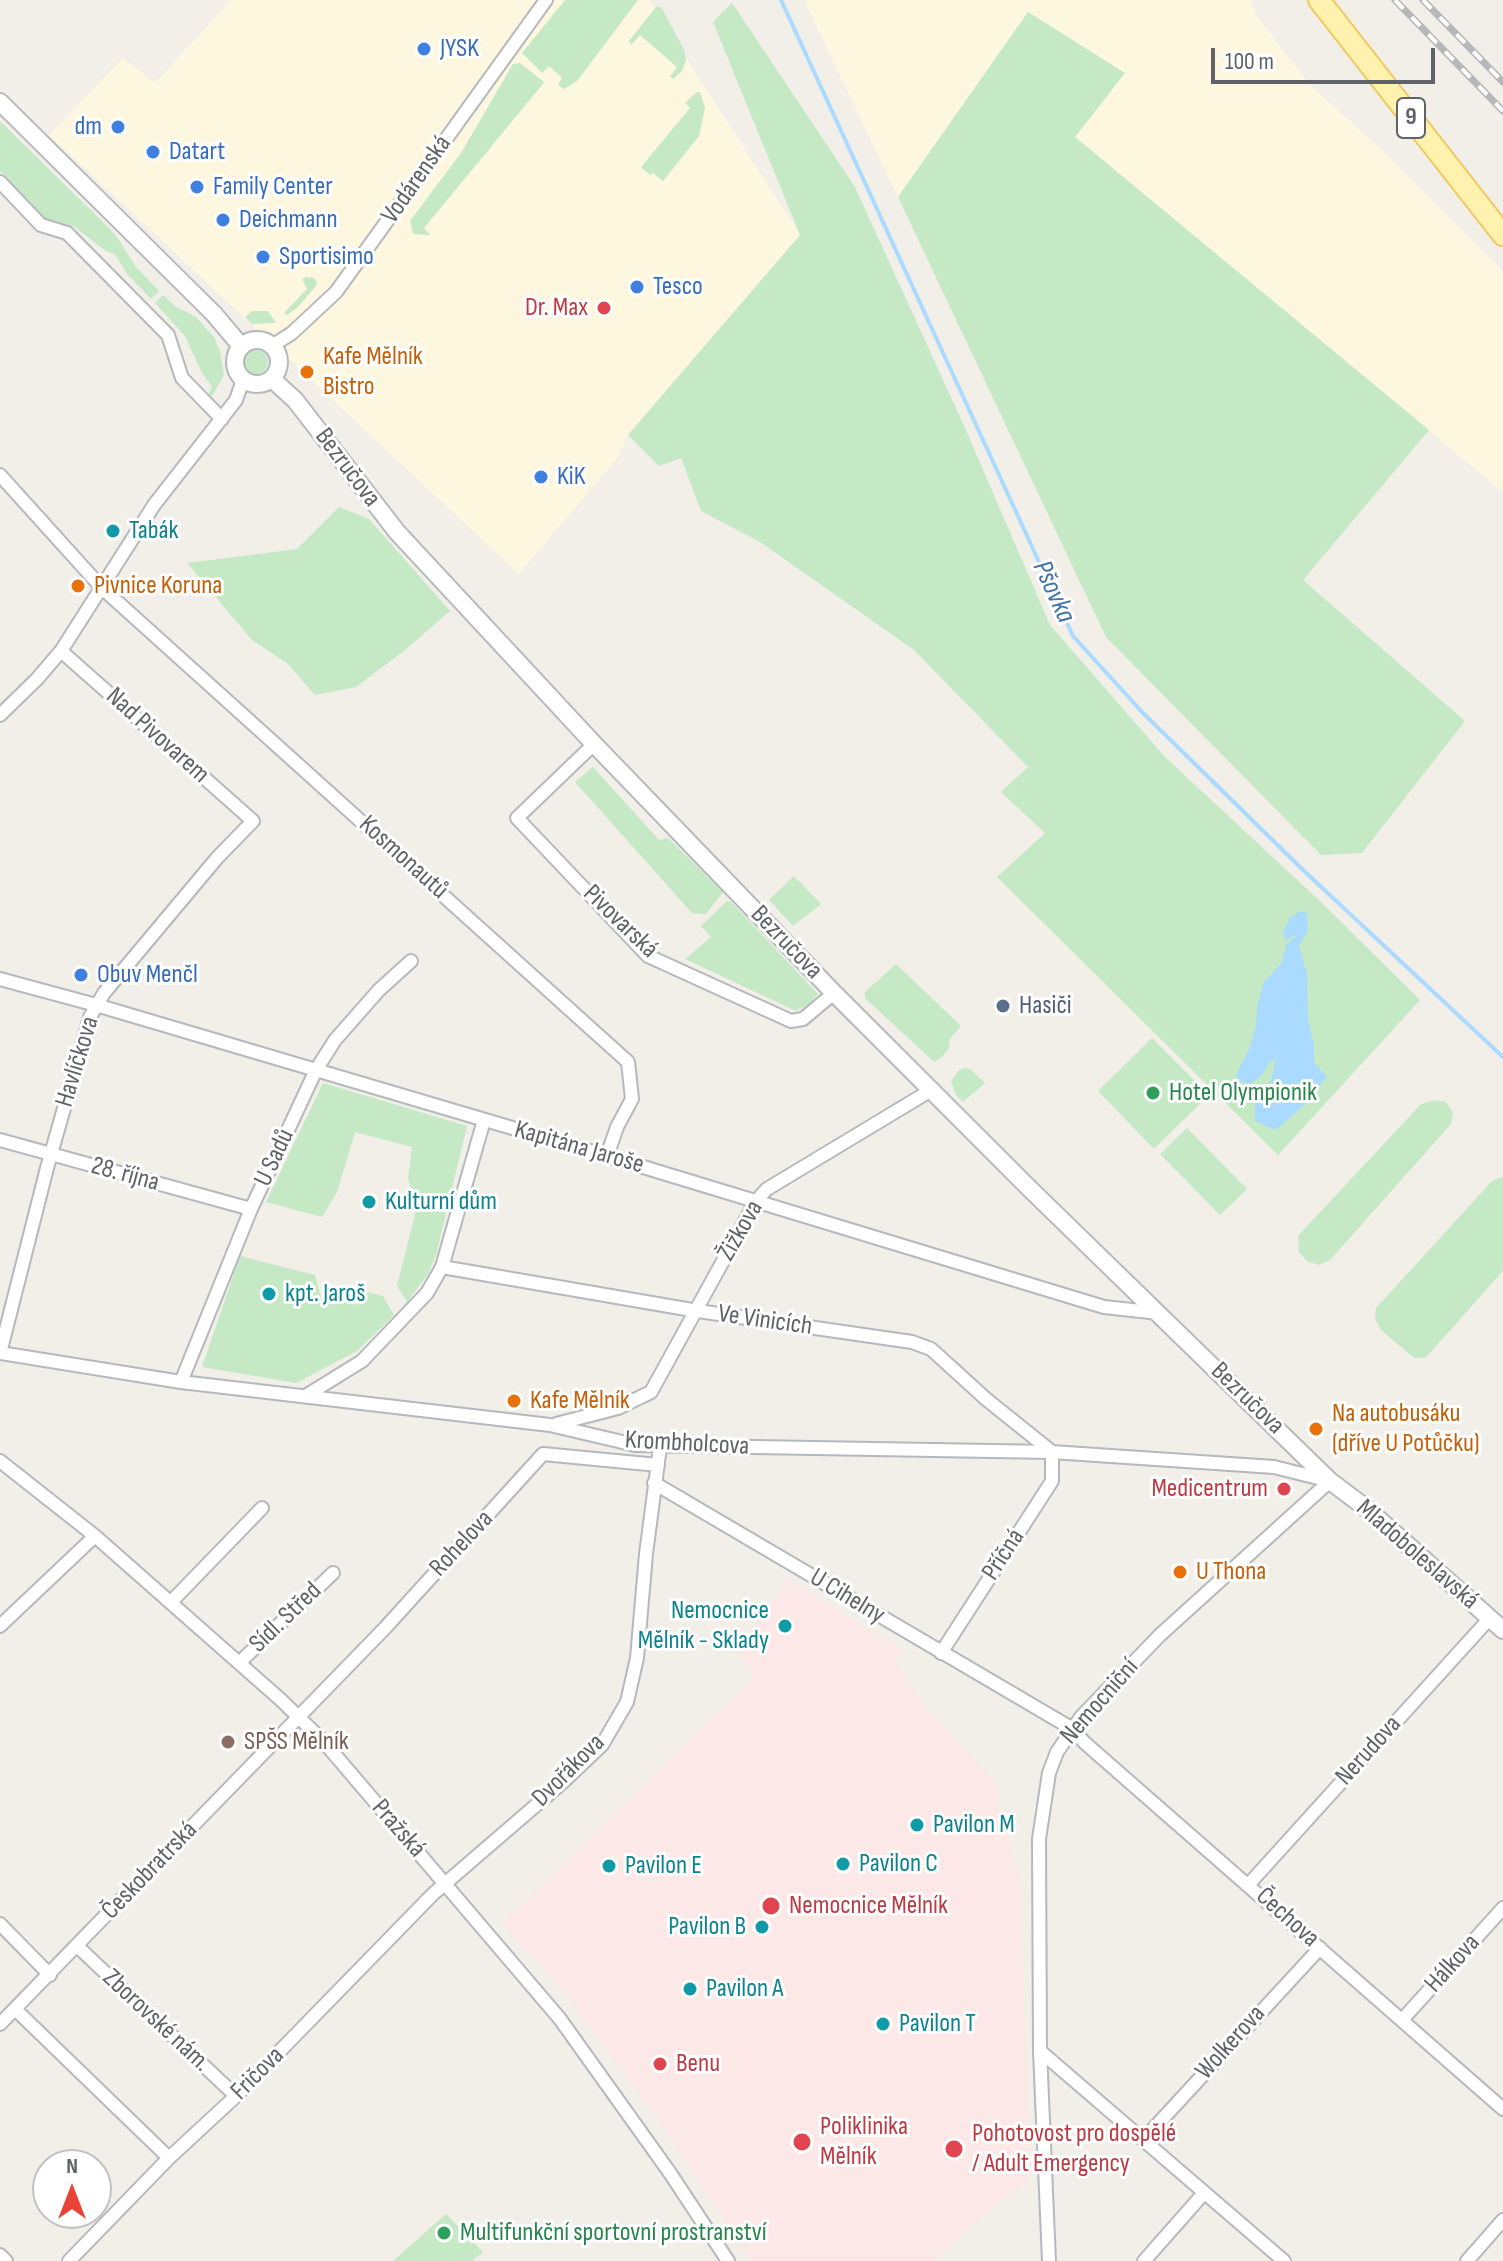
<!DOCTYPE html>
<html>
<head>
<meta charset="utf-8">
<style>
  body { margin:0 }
  #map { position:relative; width:1503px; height:2261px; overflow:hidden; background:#f1efe8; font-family:"Sofia Sans Condensed",sans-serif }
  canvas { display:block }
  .north { position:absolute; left:32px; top:2149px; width:80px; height:80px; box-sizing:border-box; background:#fff; border:2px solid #bfc1c3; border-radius:50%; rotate:0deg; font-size:22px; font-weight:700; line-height:32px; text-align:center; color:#5f6368 }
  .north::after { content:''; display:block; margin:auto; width:28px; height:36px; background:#ea4335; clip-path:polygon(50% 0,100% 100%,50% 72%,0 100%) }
  .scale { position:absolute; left:1211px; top:48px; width:224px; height:36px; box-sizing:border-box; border:4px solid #5f6368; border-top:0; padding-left:10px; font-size:24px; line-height:28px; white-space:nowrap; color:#5f6368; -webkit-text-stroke:6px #fff; paint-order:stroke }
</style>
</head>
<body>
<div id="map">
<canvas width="1503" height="2261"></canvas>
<div class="north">N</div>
<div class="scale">100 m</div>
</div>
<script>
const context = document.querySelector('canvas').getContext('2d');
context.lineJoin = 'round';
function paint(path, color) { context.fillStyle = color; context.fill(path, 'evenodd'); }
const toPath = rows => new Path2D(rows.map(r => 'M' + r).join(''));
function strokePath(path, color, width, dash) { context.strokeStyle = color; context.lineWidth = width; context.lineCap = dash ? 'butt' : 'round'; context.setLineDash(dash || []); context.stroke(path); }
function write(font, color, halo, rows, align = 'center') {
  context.font = font + ' "Sofia Sans Condensed",sans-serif'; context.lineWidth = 6; context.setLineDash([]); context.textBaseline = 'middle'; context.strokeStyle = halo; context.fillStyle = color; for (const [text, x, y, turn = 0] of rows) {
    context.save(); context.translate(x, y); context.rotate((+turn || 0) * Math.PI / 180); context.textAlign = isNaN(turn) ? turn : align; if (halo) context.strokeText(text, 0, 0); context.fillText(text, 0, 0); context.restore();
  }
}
const commercial = toPath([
  [231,0,649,0,800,235,628,435,618,457,519,574,49,135,123,58,155,83],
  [804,0,1250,0,1257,16,1309,84,1387,155,1503,271,1503,492,1075,137,1124,73,1028,12,898,197]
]);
const medical = toPath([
  [787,1579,902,1650,895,1663,923,1705,996,1783,999,1809,1021,1888,1029,2179,985,2214,933,2261,752,2261,656,2116,562,1989,502,1924,753,1678,738,1648]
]);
const green = toPath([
  [565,0,638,0,577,81,564,89,558,85,562,78,549,66,542,73,522,53],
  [732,3,855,187,965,428,1050,625,1165,757,1322,903,1420,1000,1278,1155,997,877,1045,833,1001,792,1028,767,914,650,760,542,701,511,681,458,659,466,628,435,800,235,713,22],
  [656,7,661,7,664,12,684,50,686,60,682,71,673,79,670,77,677,67,640,35,631,45,629,41],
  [1028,12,1125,73,1075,137,1429,430,1303,580,1465,721,1362,853,1321,855,1106,637,898,197],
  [520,63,544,82,542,85,424,228,431,235,413,234,410,221,461,153,513,64],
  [697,92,700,92,705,108,699,136,663,181,653,173,650,175,641,167,690,108,685,103],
  [0,121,115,234,136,267,159,291,151,299,127,274,115,254,106,251,73,226,44,218,0,171],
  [306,277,314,278,317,282,316,286,297,308,287,315,284,313,307,289,302,279],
  [163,295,175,306,196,317,214,337,220,351,224,375,212,396,209,394,212,387,202,373,185,336,155,303],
  [252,311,268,311,276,323,252,324,245,317],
  '244 362a12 12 0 1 1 24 0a12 12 0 1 1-24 0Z',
  [339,507,369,519,450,611,405,650,356,687,315,695,288,664,252,640,187,563,297,549],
  [593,767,659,840,668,838,723,892,706,914,692,913,575,782],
  [794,876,821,904,793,926,769,900],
  [727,901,731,902,818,994,806,1006,796,1011,685,959,711,937,701,926],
  [896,964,961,1026,950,1039,949,1048,943,1056,934,1062,865,998,865,992],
  [1152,1038,1209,1095,1154,1149,1098,1091],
  [964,1068,970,1069,985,1083,963,1102,956,1095,951,1081,958,1071],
  [323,1083,467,1126,436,1255,428,1274,407,1302,397,1286,417,1206,408,1179,412,1147,355,1132,337,1192,322,1217,266,1202],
  [1435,1100,1446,1102,1453,1113,1451,1124,1330,1260,1319,1265,1307,1261,1299,1252,1298,1236,1421,1104],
  [1187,1128,1247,1189,1220,1215,1160,1154],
  [1503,1177,1503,1271,1429,1354,1424,1358,1414,1358,1380,1329,1375,1318,1376,1308,1493,1180],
  [240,1256,315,1275,321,1297,359,1305,364,1291,383,1296,394,1315,357,1351,296,1383,202,1367],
  [446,2214,483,2252,472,2261,393,2261]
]);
const water = toPath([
  [1300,911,1307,913,1308,930,1299,946,1307,974,1308,1019,1314,1044,1314,1063,1327,1077,1305,1104,1276,1130,1255,1121,1255,1098,1270,1083,1276,1059,1271,1061,1261,1076,1250,1084,1240,1082,1236,1075,1250,1047,1256,1025,1258,1002,1264,982,1281,964,1287,944,1296,936,1295,935,1286,941,1283,934,1289,919]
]);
const stream = toPath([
  [781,0,1073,636,1143,713,1302,869,1503,1057]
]);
const minor = toPath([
  [0,182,41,225,67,233,168,335,182,378,222,419],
  [272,346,292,333,336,292,546,0],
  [0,475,102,588,628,1062,632,1099,617,1127,607,1156],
  [0,715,37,679,61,651,154,505,236,400,243,380],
  [594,744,517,818,648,956,791,1021,803,1019,834,993],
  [0,979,96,1005,607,1156,1104,1307,1159,1313],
  [0,1140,251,1209],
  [442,1267,698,1311,912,1342,931,1349,986,1399,1052,1452,1052,1481,941,1653],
  [0,1353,181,1382,550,1425,635,1445,1052,1452,1274,1467,1330,1481],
  [0,1353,47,1168,90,1017,104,993,217,858,253,821,61,651],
  [181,1382,251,1209,316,1070,335,1040,379,990,411,961],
  [307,1395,362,1361,427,1293,442,1267,484,1120],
  [556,1424,618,1408,651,1392,756,1201,767,1189,933,1089],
  [0,1461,95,1536,281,1700,324,1742,560,2019,670,2173,728,2261],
  [654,1483,1071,1728,1085,1743,1503,2109],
  [171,1602,262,1508],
  [0,1626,95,1536],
  [239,1663,333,1573],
  [1249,1884,1490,1618],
  [0,1924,50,1975],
  [77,1946,236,2096],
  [15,2009,169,2158],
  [1402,2020,1503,1908],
  [0,2024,385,1628,543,1454,658,1465],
  [1040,2051,1284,2261],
  [1144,2139,1320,1948],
  [0,2255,6,2261],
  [69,2261,169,2158,236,2096,433,1894,563,1782,602,1745,627,1702,637,1658,646,1554,660,1447],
  [1049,2261,1040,2051,1039,1839,1049,1773,1057,1752,1081,1717,1160,1635,1330,1481],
  [1144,2261,1204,2193],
  [1467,2261,1503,2220]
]);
const tertiary = toPath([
  [0,102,214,314,241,346],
  '235 362a22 22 0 1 1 44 0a22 22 0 1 1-44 0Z',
  [272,379,295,400,397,532,594,744,834,993,1030,1189,1330,1481,1366,1508,1503,1630]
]);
const primary = toPath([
  [1319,0,1503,235]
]);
const rail = toPath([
  [1395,0,1503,111],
  [1423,0,1503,82]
]);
const markers = [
  [424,49,8,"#3f7fe0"],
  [118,127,8,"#3f7fe0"],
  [153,152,8,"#3f7fe0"],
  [197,187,8,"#3f7fe0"],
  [223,220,8,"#3f7fe0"],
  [263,257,8,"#3f7fe0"],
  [637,287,8,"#3f7fe0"],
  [604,308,8,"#e0444e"],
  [307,372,8,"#e8710a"],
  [541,477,8,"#3f7fe0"],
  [113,531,8,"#0f9aa8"],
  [78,586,8,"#e8710a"],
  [81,975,8,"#3f7fe0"],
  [1003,1006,8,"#5c6f8a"],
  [1153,1093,8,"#2e9e5b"],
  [369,1202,8,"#0f9aa8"],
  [269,1294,8,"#0f9aa8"],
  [514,1401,8,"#e8710a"],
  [1316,1429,8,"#e8710a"],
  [1284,1489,8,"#e0444e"],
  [1180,1572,8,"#e8710a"],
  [785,1626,8,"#0f9aa8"],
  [228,1742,8,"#8d6e63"],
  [917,1825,8,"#0f9aa8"],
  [843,1864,8,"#0f9aa8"],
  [609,1866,8,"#0f9aa8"],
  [771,1906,10,"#e0444e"],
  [762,1927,8,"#0f9aa8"],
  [690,1989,8,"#0f9aa8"],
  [883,2024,8,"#0f9aa8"],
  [660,2064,8,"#e0444e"],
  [802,2142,10,"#e0444e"],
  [954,2149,10,"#e0444e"],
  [444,2233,8,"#2e9e5b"]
];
const shields = [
  [1411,118,28]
];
const shieldNames = [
  ["9",1411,118]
];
const shopNames = [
  ["JYSK",440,49],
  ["dm",102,127,"right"],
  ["Datart",169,152],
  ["Family Center",213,187],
  ["Deichmann",239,220],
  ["Sportisimo",279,257],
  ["Tesco",653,287],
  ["KiK",557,477],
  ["Obuv Menčl",97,975]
];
const streetNames = [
  ["Vodárenská",417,180,-55],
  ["Bezručova",347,468,53],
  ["Nad Pivovarem",157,736,42],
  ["Kosmonautů",403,858,42],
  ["Pivovarská",620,922,44],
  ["Bezručova",786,943,46],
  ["Havlíčkova",78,1062,-73],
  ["Kapitána Jaroše",579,1148,16],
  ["U Sadů",275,1158,-65],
  ["28. října",125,1175,15],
  ["Žižkova",741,1231,-60],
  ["Ve Vinicích",765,1321,8],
  ["Bezručova",1247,1399,44],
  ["Krombholcova",687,1444,3],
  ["Rohelova",462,1544,-47],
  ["Příčná",1004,1555,-57],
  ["Mladoboleslavská",1417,1555,41],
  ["U Cihelny",847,1597,31],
  ["Sídl. Střed",286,1618,-44],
  ["Nemocniční",1100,1702,-49],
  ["Nerudova",1369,1751,-48],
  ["Dvořákova",569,1771,-45],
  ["Pražská",398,1829,49],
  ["Českobratrská",150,1871,-46],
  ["Čechova",1287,1918,42],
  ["Hálkova",1453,1964,-48],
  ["Zborovské nám.",156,2021,43],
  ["Wolkerova",1231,2043,-48],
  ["Fričova",258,2074,-45]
];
const healthNames = [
  ["Dr. Max",588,308,"right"],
  ["Medicentrum",1268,1489,"right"],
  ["Nemocnice Mělník",789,1906],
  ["Benu",676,2064],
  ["Poliklinika",820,2127],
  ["Mělník",820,2157],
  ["Pohotovost pro dospělé",972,2134],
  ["/ Adult Emergency",972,2164]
];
const foodNames = [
  ["Kafe Mělník",323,357],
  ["Bistro",323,387],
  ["Pivnice Koruna",94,586],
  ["Kafe Mělník",530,1401],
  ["Na autobusáku",1332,1414],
  ["(dříve U Potůčku)",1332,1444],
  ["U Thona",1196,1572]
];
const cultureNames = [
  ["Tabák",129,531],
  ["Kulturní dům",385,1202],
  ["kpt. Jaroš",285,1294],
  ["Nemocnice",769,1611,"right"],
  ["Mělník - Sklady",769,1641,"right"],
  ["Pavilon M",933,1825],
  ["Pavilon C",859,1864],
  ["Pavilon E",625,1866],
  ["Pavilon B",746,1927,"right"],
  ["Pavilon A",706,1989],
  ["Pavilon T",899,2024]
];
const serviceNames = [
  ["Hasiči",1019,1006]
];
const leisureNames = [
  ["Hotel Olympionik",1169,1093],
  ["Multifunkční sportovní prostranství",460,2233]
];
const educationNames = [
  ["SPŠS Mělník",244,1742]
];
const waterNames = [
  ["Pšovka",1053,592,65]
];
paint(commercial, '#fef7e0');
paint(medical, '#fce8e6');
paint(green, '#c5e8c5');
paint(water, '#aadaff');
strokePath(stream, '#aadaff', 4);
strokePath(minor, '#b5b8bc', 16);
strokePath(tertiary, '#b5b8bc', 20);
strokePath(primary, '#f2c960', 24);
strokePath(minor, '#fff', 12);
strokePath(tertiary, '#fff', 16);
strokePath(primary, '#fff2af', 20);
strokePath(rail, '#b6b7b8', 7);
strokePath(rail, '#fff', 4, [12]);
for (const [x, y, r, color] of markers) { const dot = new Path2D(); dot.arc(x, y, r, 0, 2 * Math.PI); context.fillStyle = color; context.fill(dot); strokePath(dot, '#fff', 3); }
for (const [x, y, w] of shields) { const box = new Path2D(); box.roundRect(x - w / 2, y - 20, w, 40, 6); context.fillStyle = '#fff'; context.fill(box); strokePath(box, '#5f6368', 2); }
write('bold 24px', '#5f6368', null, shieldNames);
write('26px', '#366cbe', '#fff', shopNames, 'left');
write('26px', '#5f6368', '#fff', streetNames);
write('26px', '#be3a42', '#fff', healthNames, 'left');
write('26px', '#c56008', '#fff', foodNames, 'left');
write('26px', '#0d838f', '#fff', cultureNames, 'left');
write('26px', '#4e5e75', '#fff', serviceNames, 'left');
write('26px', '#27864d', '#fff', leisureNames, 'left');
write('26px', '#785e54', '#fff', educationNames, 'left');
write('italic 28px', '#4174aa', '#fff', waterNames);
</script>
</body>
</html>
